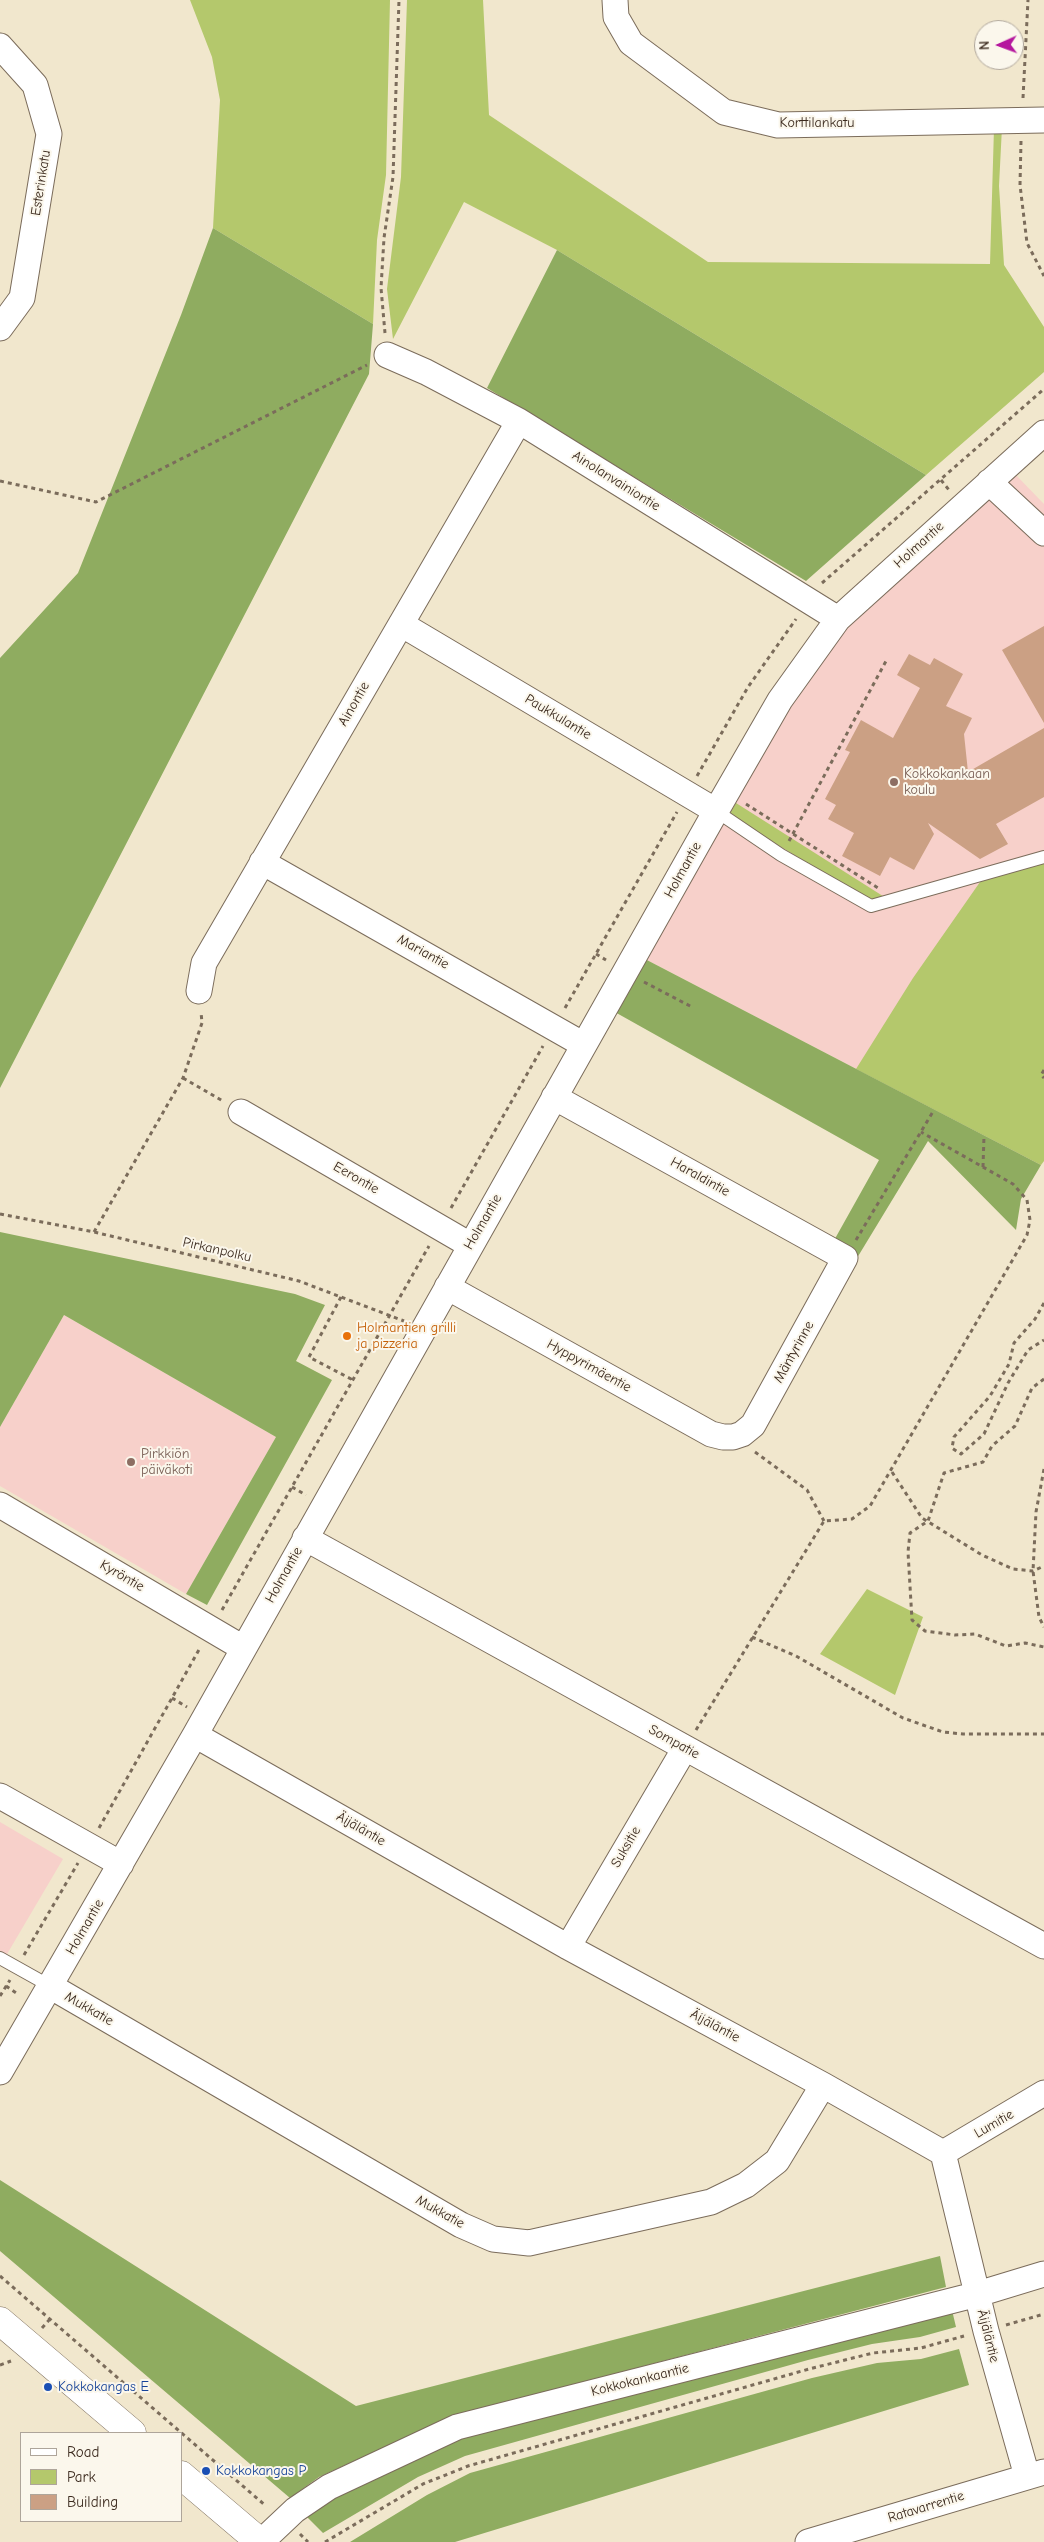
<!DOCTYPE html>
<html>
<head>
<meta charset="utf-8">
<style>
  body { margin:0 }
  #map { position:relative; width:1044px; height:2542px; overflow:hidden; background:#f1e7cd; font-family:"Comic Neue",sans-serif }
  canvas { display:block }
  .legend { position:absolute; left:20px; top:2432px; width:162px; height:90px; box-sizing:border-box; background:#fbf7ec; border:1px solid #aea59a; margin:0; padding:6px 9px; list-style:none; font-size:15px; color:#3b2a1e }
  .legend li { display:flex; align-items:center; gap:10px; height:25px }
  .legend b { width:25px; border:1px solid #aea59a }
  .north { position:absolute; left:974px; top:20px; width:50px; height:50px; box-sizing:border-box; background:#fbf7ec; border:1px solid #aea59a; border-radius:50%; rotate:268deg; font-size:14px; font-weight:700; line-height:20px; text-align:center; color:#3b2a1e }
  .north::after { content:''; display:block; margin:auto; width:18px; height:22px; background:#b5179e; clip-path:polygon(50% 0,100% 100%,50% 72%,0 100%) }
</style>
</head>
<body>
<div id="map">
<canvas width="1044" height="2542"></canvas>
<ul class="legend">
<li><b style="height:6px;background:#fff"></b>Road</li>
<li><b style="height:14px;background:#b4c86c"></b>Park</li>
<li><b style="height:14px;background:#cba084"></b>Building</li>
</ul>
<div class="north">N</div>
</div>
<script>
const context = document.querySelector('canvas').getContext('2d');
context.lineJoin = 'round';
function paint(path, color) { context.fillStyle = color; context.fill(path, 'evenodd'); }
const toPath = rows => new Path2D(rows.map(r => 'M' + r).join(''));
function strokePath(path, color, width, dash) { context.strokeStyle = color; context.lineWidth = width; context.lineCap = dash ? 'butt' : 'round'; context.setLineDash(dash || []); context.stroke(path); }
function write(font, color, halo, rows, align = 'center') {
  context.font = font + ' "Comic Neue",sans-serif'; context.lineWidth = 4; context.setLineDash([]); context.textBaseline = 'middle'; context.strokeStyle = halo; context.fillStyle = color; for (const [text, x, y, turn = 0] of rows) {
    context.save(); context.translate(x, y); context.rotate((+turn || 0) * Math.PI / 180); context.textAlign = isNaN(turn) ? turn : align; if (halo) context.strokeText(text, 0, 0); context.fillText(text, 0, 0); context.restore();
  }
}
const built = toPath([
  [1013,472,1044,504,1044,1161,1041,1165,643,958,788,707,843,624],
  [64,1315,276,1437,186,1594,0,1486,0,1427],
  [0,1822,63,1859,0,1966]
]);
const green = toPath([
  [190,0,390,0,386,175,377,240,373,324,213,228,220,100,212,57],
  [407,0,483,0,489,115,708,262,990,264,994,128,1002,127,999,186,1004,265,1044,327,1044,372,926,475,557,250,464,202,393,339,387,289,401,177],
  [736,803,886,898,871,902,729,815],
  [1044,857,1044,1161,1041,1165,856,1069,913,978,987,872],
  [867,1589,923,1617,895,1695,820,1654]
]);
const forest = toPath([
  [213,228,373,324,369,374,0,1088,0,658,78,573,181,315],
  [557,250,926,475,806,581,487,388],
  [643,958,1041,1165,1021,1199,1016,1230,928,1141,857,1258,832,1244,879,1160,613,1011],
  [0,1232,295,1294,325,1305,296,1361,332,1380,207,1605,186,1594,276,1437,64,1315,0,1427],
  [0,2180,356,2406,940,2256,946,2287,453,2416,319,2477,290,2498,0,2251],
  [951,2306,956,2327,920,2337,872,2344,808,2360,465,2456,418,2477,323,2533,306,2516,335,2498,461,2436],
  [959,2349,969,2385,455,2542,350,2542,427,2495,470,2473,812,2378,877,2363,921,2359]
]);
const building = toPath([
  [1044,626,1044,723,1002,650],
  [909,654,930,665,934,658,963,674,946,706,972,718,964,734,968,772,1044,728,1044,797,996,824,1008,844,980,859,928,823,934,834,914,870,890,857,880,876,842,856,854,833,828,819,836,805,825,799,850,752,845,750,861,720,893,738,920,688,897,675]
]);
const path = toPath([
  [1023,98,1028,0],
  [1021,141,1020,185,1027,243,1044,276],
  [385,333,381,288,384,238,393,177,399,0],
  [941,480,949,490],
  [0,481,96,502,367,365],
  [822,583,1044,389],
  [697,776,748,687,796,619],
  [746,804,878,888],
  [789,841,886,661],
  [596,954,606,960],
  [644,982,692,1007],
  [565,1008,677,812],
  [1044,1070,1041,1075,1044,1078],
  [183,1078,223,1101],
  [983,1167,984,1136],
  [451,1208,543,1046],
  [0,1214,94,1232,299,1281,404,1321],
  [94,1232,183,1078,202,1023,201,1012],
  [856,1240,934,1110],
  [341,1297,309,1357,353,1380],
  [1044,1303,1035,1319,1014,1343,1009,1364,990,1396,954,1437,952,1448,961,1454,984,1434,1008,1383,1028,1350,1044,1340],
  [1044,1379,1032,1388,1015,1426,992,1446,983,1462,944,1473,928,1521,910,1533,908,1552,912,1620,925,1631,955,1635,975,1634,1006,1646,1025,1643,1044,1647],
  [755,1452,807,1490,824,1521],
  [1044,1469,1036,1512,1033,1571,1039,1617,1044,1627],
  [892,1472,922,1518,982,1555,1013,1569,1033,1571,1044,1566],
  [292,1487,306,1495],
  [222,1610,429,1246],
  [752,1637,796,1656,903,1718,943,1732,963,1734,1044,1734],
  [172,1698,187,1707],
  [696,1730,824,1521,852,1519,870,1506,1027,1235,1030,1220,1027,1200,1013,1184,921,1132],
  [99,1828,200,1648],
  [24,1955,78,1863],
  [6,1986,19,1995],
  [0,1996,10,1980],
  [0,2276,266,2506],
  [1006,2325,1044,2314],
  [42,2328,50,2319],
  [0,2365,11,2361],
  [300,2534,308,2542],
  [325,2542,423,2484,468,2466,809,2369,873,2353,921,2348,964,2336]
]);
const lane = toPath([
  [716,811,781,855,871,906,1044,857],
  [0,1958,50,1986]
]);
const street = toPath([
  [615,0,616,17,631,43,724,112,778,125,1044,120],
  [0,46,35,85,49,134,22,298,0,328],
  [387,355,426,372,519,421,838,619],
  [989,482,1044,533],
  [401,624,716,811],
  [262,862,584,1045],
  [199,991,204,963,519,421],
  [241,1112,470,1245],
  [447,1287,711,1434,723,1437,733,1437,742,1434,753,1425,845,1258,554,1097],
  [0,1505,243,1648],
  [305,1538,1044,1946],
  [195,1735,568,1947,823,2085,943,2153,986,2331,1027,2476],
  [0,1796,121,1864],
  [568,1947,685,1748],
  [50,1986,461,2225,493,2239,529,2243,711,2202,746,2185,777,2161,823,2085],
  [0,2072,195,1735,716,811,780,700,838,619,1044,433],
  [943,2153,1044,2093],
  [261,2542,295,2510,329,2487,457,2427,978,2294,1044,2274],
  [808,2542,1044,2472]
]);
const secondary = toPath([
  [0,2321,132,2433],
  [181,2475,260,2542]
]);
const markers = [
  [894,782,5,"#8d6e63"],
  [347,1336,5,"#e8710a"],
  [131,1462,5,"#8d6e63"],
  [48,2387,5,"#1a4fb4"],
  [206,2471,5,"#1a4fb4"]
];
const streetNames = [
  ["Korttilankatu",817,123],
  ["Esterinkatu",41,183,-81],
  ["Ainolanvainiontie",616,481,32],
  ["Holmantie",919,545,-42],
  ["Ainontie",354,704,-60],
  ["Paukkulantie",558,717,31],
  ["Holmantie",683,870,-61],
  ["Mariantie",423,952,29],
  ["Haraldintie",700,1177,29],
  ["Eerontie",356,1178,30],
  ["Holmantie",483,1222,-60],
  ["Pirkanpolku",217,1250,13],
  ["Mäntyrinne",794,1352,-61],
  ["Hyppyrimäentie",589,1366,29],
  ["Holmantie",284,1575,-61],
  ["Kyröntie",122,1576,30],
  ["Sompatie",674,1742,29],
  ["Äijäläntie",361,1829,30],
  ["Suksitie",626,1847,-60],
  ["Holmantie",85,1927,-60],
  ["Mukkatie",89,2009,30],
  ["Äijäläntie",715,2026,28],
  ["Lumitie",994,2124,-30],
  ["Mukkatie",440,2212,29],
  ["Äijäläntie",988,2336,76],
  ["Kokkokankaantie",640,2380,-14],
  ["Ratavarrentie",926,2507,-17]
];
const educationNames = [
  ["Kokkokankaan",904,774],
  ["koulu",904,790],
  ["Pirkkiön",141,1454],
  ["päiväkoti",141,1470]
];
const foodNames = [
  ["Holmantien grilli",357,1328],
  ["ja pizzeria",357,1344]
];
const transitNames = [
  ["Kokkokangas E",58,2387],
  ["Kokkokangas P",216,2471]
];
paint(built, '#f7d0ca');
paint(green, '#b4c86c');
paint(forest, '#8fac60');
paint(building, '#cba084');
strokePath(lane, '#7b6c5b', 14);
strokePath(street, '#7b6c5b', 27);
strokePath(secondary, '#7b6c5b', 29);
strokePath(path, '#7b6c5b', 3, [4, 4]);
strokePath(lane, '#fff', 12);
strokePath(street, '#fff', 25);
strokePath(secondary, '#fff', 28);
for (const [x, y, r, color] of markers) { const dot = new Path2D(); dot.arc(x, y, r, 0, 2 * Math.PI); context.fillStyle = color; context.fill(dot); strokePath(dot, '#fbf7ec', 2); }
write('14px', '#3b2a1e', '#fbf7ec', streetNames);
write('14px', '#785e54', '#fbf7ec', educationNames, 'left');
write('14px', '#c56008', '#fbf7ec', foodNames, 'left');
write('14px', '#164399', '#fbf7ec', transitNames, 'left');
</script>
</body>
</html>
